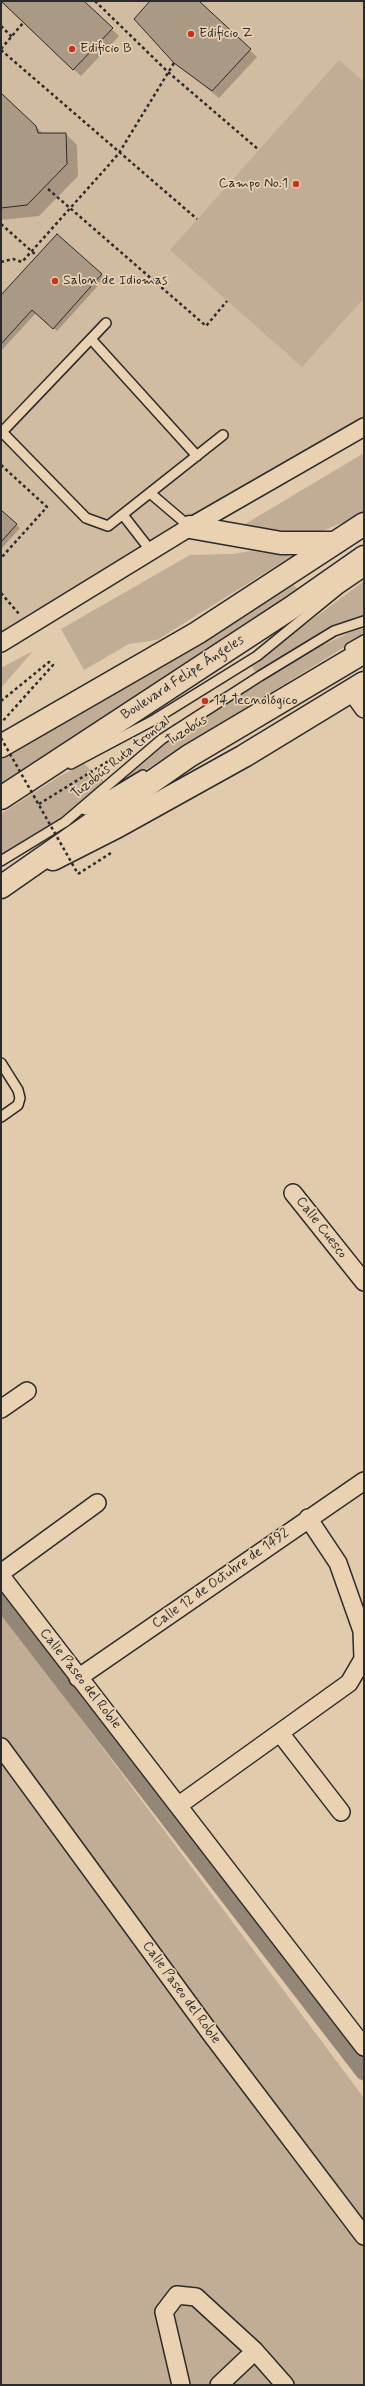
<!DOCTYPE html>
<html>
<head>
<meta charset="utf-8">
<style>
  body { margin:0 }
  #map { position:relative; width:365px; height:2386px; overflow:hidden; background:#e2caad; font-family:Mynerve,sans-serif }
  canvas { display:block }
  .frame { position:absolute; inset:0; border:2px solid #2b2b2b; pointer-events:none }
</style>
</head>
<body>
<div id="map">
<canvas width="365" height="2386"></canvas>
<div class="frame"></div>
</div>
<script>
const context = document.querySelector('canvas').getContext('2d');
context.lineJoin = 'round';
function paint(path, color) { context.fillStyle = color; context.fill(path, 'evenodd'); }
const toPath = rows => new Path2D(rows.map(r => 'M' + r).join(''));
function strokePath(path, color, width, dash) { context.strokeStyle = color; context.lineWidth = width; context.lineCap = dash ? 'butt' : 'round'; context.setLineDash(dash || []); context.stroke(path); }
function write(font, color, halo, rows, align = 'center') {
  context.font = font + ' Mynerve,sans-serif'; context.lineWidth = 3.5; context.setLineDash([]); context.textBaseline = 'middle'; context.strokeStyle = halo; context.fillStyle = color; for (const [text, x, y, turn = 0] of rows) {
    context.save(); context.translate(x, y); context.rotate((+turn || 0) * Math.PI / 180); context.textAlign = isNaN(turn) ? turn : align; if (halo) context.strokeText(text, 0, 0); context.fillText(text, 0, 0); context.restore();
  }
}
const built = toPath([
  [1,1,364,1,364,425,1,643]
]);
const green = toPath([
  [339,60,364,82,364,298,302,367,170,250],
  [364,453,364,514,362,515,322,531,298,534,242,526],
  [251,551,292,556,157,640,129,644,84,670,61,629,190,555,232,554],
  [364,581,364,617,256,673,251,665],
  [294,585,301,593,136,702,1,785,1,757],
  [364,626,364,635,108,793,107,791,165,742,310,651],
  [33,651,1,688,1,668],
  [84,764,106,783,66,817,1,857,1,814,60,776],
  [1,1612,364,2098,364,2385,1,2385]
]);
const shadow = toPath([
  [82,1,119,36,81,76,1,2],
  [152,1,197,1,257,57,219,98,175,62],
  [1,96,44,134,66,134,77,145,78,176,39,216,1,220],
  [57,235,105,278,57,331,36,313,1,351,1,300],
  [1,511,20,528,1,549]
]);
const canal = toPath([
  [1,1601,364,2072]
]);
const building = toPath([
  [1,1,84,1,113,28,73,70,1,1],
  [150,1,199,1,251,49,212,91,174,63,134,19,150,1],
  [1,93,36,126,38,133,66,133,67,164,27,205,1,208,1,93],
  [57,234,102,274,53,329,32,310,1,344,1,295,57,234],
  [1,510,17,524,1,542,1,510]
]);
const path = toPath([
  [95,1,168,72,259,150],
  [1,26,12,37],
  [1,49,23,23],
  [1,50,197,219],
  [48,189,206,326,227,301],
  [1,224,37,256],
  [1,262,13,259,22,262,107,167,119,153,174,63],
  [1,465,47,507,1,558],
  [1,593,19,614],
  [1,701,49,662,53,665,1,723],
  [39,804,115,757],
  [78,874,111,853]
]);
const lane = toPath([
  [106,323,2,432,86,518,108,526,223,435],
  [91,339,197,456],
  [150,493,190,527],
  [123,515,151,551],
  [350,648,364,640],
  [71,764,152,721,257,656,339,589,364,572],
  [85,810,143,775],
  [1,861,65,822,162,739,260,676,334,631,364,621],
  [1,1063,18,1090,20,1098,18,1105,1,1117]
]);
const street = toPath([
  [1,643,190,527,364,427],
  [351,691,364,709],
  [293,1193,364,1282],
  [1,1409,27,1391],
  [1,1573,97,1503],
  [1,1576,364,2047],
  [78,1678,364,1481],
  [280,1733,341,1812],
  [1,1747,211,2034,364,2236],
  [179,1805,349,1683,363,1659,362,1631,338,1563,308,1518],
  [181,2385,164,2312,177,2295,196,2297,255,2351,285,2385],
  [219,2385,255,2351]
]);
const primary = toPath([
  [190,527,281,543,334,543],
  [1,746,197,633,364,524],
  [53,859,118,826,244,756,364,683]
]);
const highway = toPath([
  [1,798,291,608,364,557],
  [1,887,189,756,364,652]
]);
const pathBridge = toPath([
  [1,738,78,874]
]);
const markers = [
  [191,34,4,"#c8321e"],
  [72,49,4,"#c8321e"],
  [296,184,4,"#c8321e"],
  [55,281,4,"#c8321e"],
  [205,701,4,"#c8321e"]
];
const poiNames = [
  ["Edificio Z",199,34],
  ["Edificio B",80,49],
  ["Campo No.1",288,184,"right"],
  ["Salon de Idiomas",63,281],
  ["14 Tecnológico",213,701]
];
const streetNames = [
  ["Boulevard Felipe Ángeles",183,678,-33],
  ["Tuzobús",187,731,-32],
  ["Tuzobús Ruta troncal",121,758,-39],
  ["Calle Cuesco",321,1228,52],
  ["Calle 12 de Octubre de 1492",221,1579,-35],
  ["Calle Paseo del Roble",80,1679,52],
  ["Calle Paseo del Roble",181,1993,54]
];
paint(built, '#d1bba1');
paint(green, '#c1ad95');
paint(shadow, '#0003');
strokePath(canal, '#958777', 17);
paint(building, '#aa9984');
strokePath(building, '#2b2b2b', 1);
strokePath(lane, '#2b2b2b', 12);
strokePath(street, '#2b2b2b', 20);
strokePath(primary, '#2b2b2b', 25);
strokePath(highway, '#2b2b2b', 25);
strokePath(path, '#2b2b2b', 2.5, [3, 3]);
strokePath(lane, '#ead1b2', 9);
strokePath(street, '#ead1b2', 17);
strokePath(primary, '#ead1b2', 22);
strokePath(highway, '#ead1b2', 22);
strokePath(pathBridge, '#2b2b2b', 2.5, [3, 3]);
for (const [x, y, r, color] of markers) { const dot = new Path2D(); dot.arc(x, y, r, 0, 2 * Math.PI); context.fillStyle = color; context.fill(dot); strokePath(dot, '#ead1b2', 1.5); }
write('14px', '#2b2b2b', '#ead1b2', poiNames, 'left');
write('14px', '#2b2b2b', '#ead1b2', streetNames);
</script>
</body>
</html>
